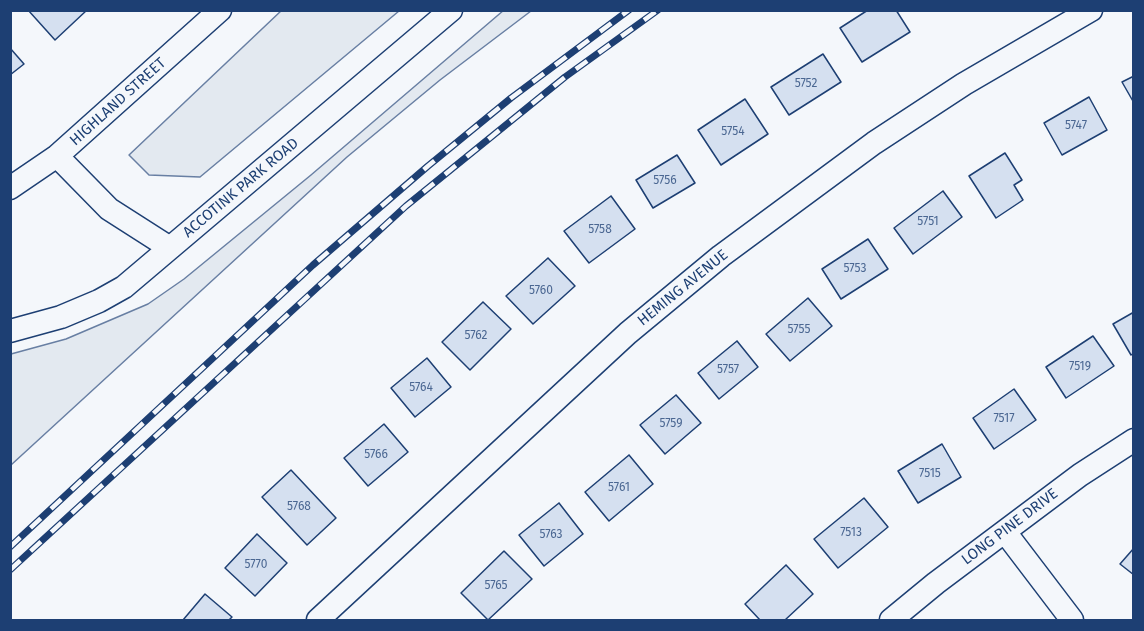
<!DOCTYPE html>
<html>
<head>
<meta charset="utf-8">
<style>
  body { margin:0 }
  #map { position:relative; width:1144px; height:631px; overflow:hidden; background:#f4f7fb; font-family:"Fira Sans",sans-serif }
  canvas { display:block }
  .frame { position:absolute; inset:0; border:12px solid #1d3f73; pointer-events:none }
</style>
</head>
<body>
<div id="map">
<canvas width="1144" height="631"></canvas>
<div class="frame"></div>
</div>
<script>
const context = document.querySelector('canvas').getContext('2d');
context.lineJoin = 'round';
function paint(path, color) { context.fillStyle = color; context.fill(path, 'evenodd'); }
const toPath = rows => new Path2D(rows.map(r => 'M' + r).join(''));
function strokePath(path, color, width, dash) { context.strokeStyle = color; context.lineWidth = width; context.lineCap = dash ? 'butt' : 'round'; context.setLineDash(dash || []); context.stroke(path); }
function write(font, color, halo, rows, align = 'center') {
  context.font = font + ' "Fira Sans",sans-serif'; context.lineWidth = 4.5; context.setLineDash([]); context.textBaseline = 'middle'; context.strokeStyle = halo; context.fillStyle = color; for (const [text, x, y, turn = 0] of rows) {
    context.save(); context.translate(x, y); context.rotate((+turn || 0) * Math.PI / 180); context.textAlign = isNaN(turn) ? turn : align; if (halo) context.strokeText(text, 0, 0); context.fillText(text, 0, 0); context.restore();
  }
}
const green = toPath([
  [282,10,399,11,200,177,149,175,129,155,282,10],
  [504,10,531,11,440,80,347,157,11,465,11,354,66,339,148,304,184,279,311,175,504,10]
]);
const building = toPath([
  [28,10,87,10,55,40,28,10],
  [868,10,896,10,910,32,862,62,840,28,868,10],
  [10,48,24,64,10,75,10,48],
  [823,54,841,82,789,115,771,87,823,54],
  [1134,76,1134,103,1122,82,1134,76],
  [1089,97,1107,130,1062,155,1044,123,1089,97],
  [745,99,768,134,721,165,698,130,745,99],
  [1005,153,1022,180,1014,185,1023,200,996,218,969,176,1005,153],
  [677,155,695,183,653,208,636,180,677,155],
  [943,191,962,217,913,254,894,228,943,191],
  [611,196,635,229,589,263,564,231,611,196],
  [868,239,888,269,841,299,822,269,868,239],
  [548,258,575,286,533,324,506,296,548,258],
  [808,298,832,326,790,361,766,334,808,298],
  [483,302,511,329,470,370,442,342,483,302],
  [1134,312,1134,353,1131,355,1113,324,1134,312],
  [1093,336,1114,366,1066,398,1046,367,1093,336],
  [737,341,758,367,719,399,698,373,737,341],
  [427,358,451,387,415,417,391,388,427,358],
  [1014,389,1036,420,994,449,973,418,1014,389],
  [676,395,701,423,665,454,640,425,676,395],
  [384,424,408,452,368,486,344,458,384,424],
  [942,444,961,477,918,503,898,471,942,444],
  [629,455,653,484,609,521,585,492,629,455],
  [291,470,336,518,307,545,262,497,291,470],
  [864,498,888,527,838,568,814,539,864,498],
  [559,503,583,534,544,566,519,535,559,503],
  [257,534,287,563,255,596,225,568,257,534],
  [1134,548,1134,575,1120,564,1134,548],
  [504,551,532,579,488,620,461,593,504,551],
  [786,565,813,594,785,620,760,620,745,604,786,565],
  [205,594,232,617,229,620,183,620,205,594]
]);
const street = toPath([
  [57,156,109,209,170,248],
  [10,188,57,156,220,10],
  [10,331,61,317,99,301,124,287,451,10],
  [1005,532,1072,620],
  [318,620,628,333,721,256,874,143,964,84,1091,10],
  [891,620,936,583,1080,475,1134,440]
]);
const rail = toPath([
  [10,547,313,265,428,166,511,98,629,10],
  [10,570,406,206,565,77,658,10]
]);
const numberNames = [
  ["5752",806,84],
  ["5747",1076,126],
  ["5754",733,132],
  ["5756",665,181],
  ["5751",928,222],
  ["5758",600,230],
  ["5753",855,269],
  ["5760",541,291],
  ["5755",799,330],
  ["5762",476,336],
  ["7519",1080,367],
  ["5757",728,370],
  ["5764",421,388],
  ["7517",1004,419],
  ["5759",671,424],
  ["5766",376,455],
  ["7515",930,474],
  ["5761",619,488],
  ["5768",299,507],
  ["7513",851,533],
  ["5763",551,535],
  ["5770",256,565],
  ["5765",496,586]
];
const streetNames = [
  ["HIGHLAND STREET",118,102,-42],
  ["ACCOTINK PARK ROAD",241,188,-40],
  ["HEMING AVENUE",683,288,-39],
  ["LONG PINE DRIVE",1010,527,-37]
];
paint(green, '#e3e9f0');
strokePath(green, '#687fa3', 1.5);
paint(building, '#d5e0f0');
strokePath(building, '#1d3f73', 1.5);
strokePath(street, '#1d3f73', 25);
strokePath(street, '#f4f7fb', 22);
strokePath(rail, '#1d3f73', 7);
strokePath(rail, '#f4f7fb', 4.5, [14]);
write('12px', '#4b6792', null, numberNames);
write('15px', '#1d3f73', '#f4f7fb', streetNames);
</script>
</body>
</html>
